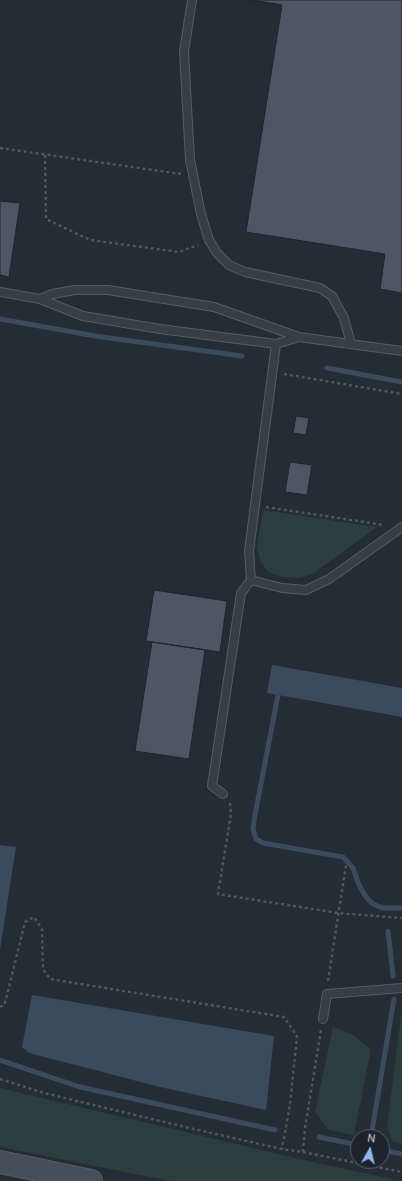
<!DOCTYPE html>
<html>
<head>
<meta charset="utf-8">
<style>
  body { margin:0 }
  #map { position:relative; width:402px; height:1181px; overflow:hidden; background:#242c36; font-family:Manrope,sans-serif }
  canvas { display:block }
  .north { position:absolute; left:350px; top:1129px; width:40px; height:40px; box-sizing:border-box; background:#1d232c; border:1px solid #595f68; border-radius:50%; rotate:8deg; font-size:11px; font-weight:700; line-height:16px; text-align:center; color:#b2b9c3 }
  .north::after { content:''; display:block; margin:auto; width:14px; height:18px; background:#91b5ea; clip-path:polygon(50% 0,100% 100%,50% 72%,0 100%) }
</style>
</head>
<body>
<div id="map">
<canvas width="402" height="1181"></canvas>
<div class="north">N</div>
</div>
<script>
const context = document.querySelector('canvas').getContext('2d');
context.lineJoin = 'round';
function paint(path, color) { context.fillStyle = color; context.fill(path, 'evenodd'); }
const toPath = rows => new Path2D(rows.map(r => 'M' + r).join(''));
function strokePath(path, color, width, dash) { context.strokeStyle = color; context.lineWidth = width; context.lineCap = dash ? 'butt' : 'round'; context.setLineDash(dash || []); context.stroke(path); }
const green = toPath([
  [263,510,377,527,314,573,299,578,282,577,267,571,260,560,257,547],
  [401,1016,402,1016,402,1144,393,1142,387,1126],
  [333,1027,353,1035,371,1049,354,1135,328,1130,315,1111],
  [0,1088,317,1163,402,1181,170,1181,0,1147]
]);
const water = toPath([
  [272,665,402,688,402,717,267,693],
  [0,845,16,847,0,950],
  [32,995,274,1036,266,1110,160,1087,29,1053,22,1047]
]);
const stream = toPath([
  [0,319,95,336,242,356],
  [327,368,402,382],
  [278,695,255,815,253,829,256,839,263,843,343,857,353,868,359,885,366,897,373,904,382,908,402,908],
  [388,931,393,976],
  [0,1060,80,1087,275,1130],
  [319,1137,358,1145],
  [371,1137,394,999],
  [382,1150,402,1154]
]);
const building = toPath([
  [252,0,402,0,402,293,380,289,385,254,246,232,282,5,252,0],
  [0,201,20,203,9,277,0,275,0,201],
  [296,416,309,418,306,435,293,433,296,416],
  [290,462,312,465,307,495,285,492,290,462],
  [154,590,227,601,220,652,146,641,154,590],
  [152,642,205,650,189,759,135,751,152,642]
]);
const path = toPath([
  [0,148,181,174],
  [45,155,46,219,90,240,179,252,198,245],
  [284,374,402,394],
  [266,507,384,525],
  [230,803,231,814,218,894,338,913,402,918],
  [328,981,346,865],
  [0,1007,4,1005,6,999,25,922,34,917,42,929,43,969,50,979,284,1017,297,1036,290,1105,282,1149],
  [0,1079,44,1093,185,1127,282,1149,303,1152,402,1172],
  [303,1152,305,1128,321,1030]
]);
const lane = toPath([
  [192,0,184,52,190,160,201,214,209,240,217,253,229,265,245,272,320,288,332,296,344,318,351,344],
  [0,292,40,299,83,316,160,329,276,344,299,337,402,351],
  [40,299,52,294,75,290,108,290,214,307,299,337],
  [276,344,249,551,251,580,282,588,306,590,329,579,402,527],
  [223,794,212,786,241,593,251,580],
  [323,1019,327,994,402,988]
]);
const secondary = toPath([
  [0,1162,91,1181]
]);
paint(green, '#2c3d3d');
paint(water, '#3c4a5e');
strokePath(stream, '#3c4a5e', 5);
paint(building, '#4d5662');
strokePath(building, '#1f252e', 1);
strokePath(lane, '#555c65', 10);
strokePath(secondary, '#555c65', 24);
strokePath(path, '#4a5a5c', 2.5, [3, 3]);
strokePath(lane, '#373e47', 8);
strokePath(secondary, '#464e5a', 22);
</script>
</body>
</html>
